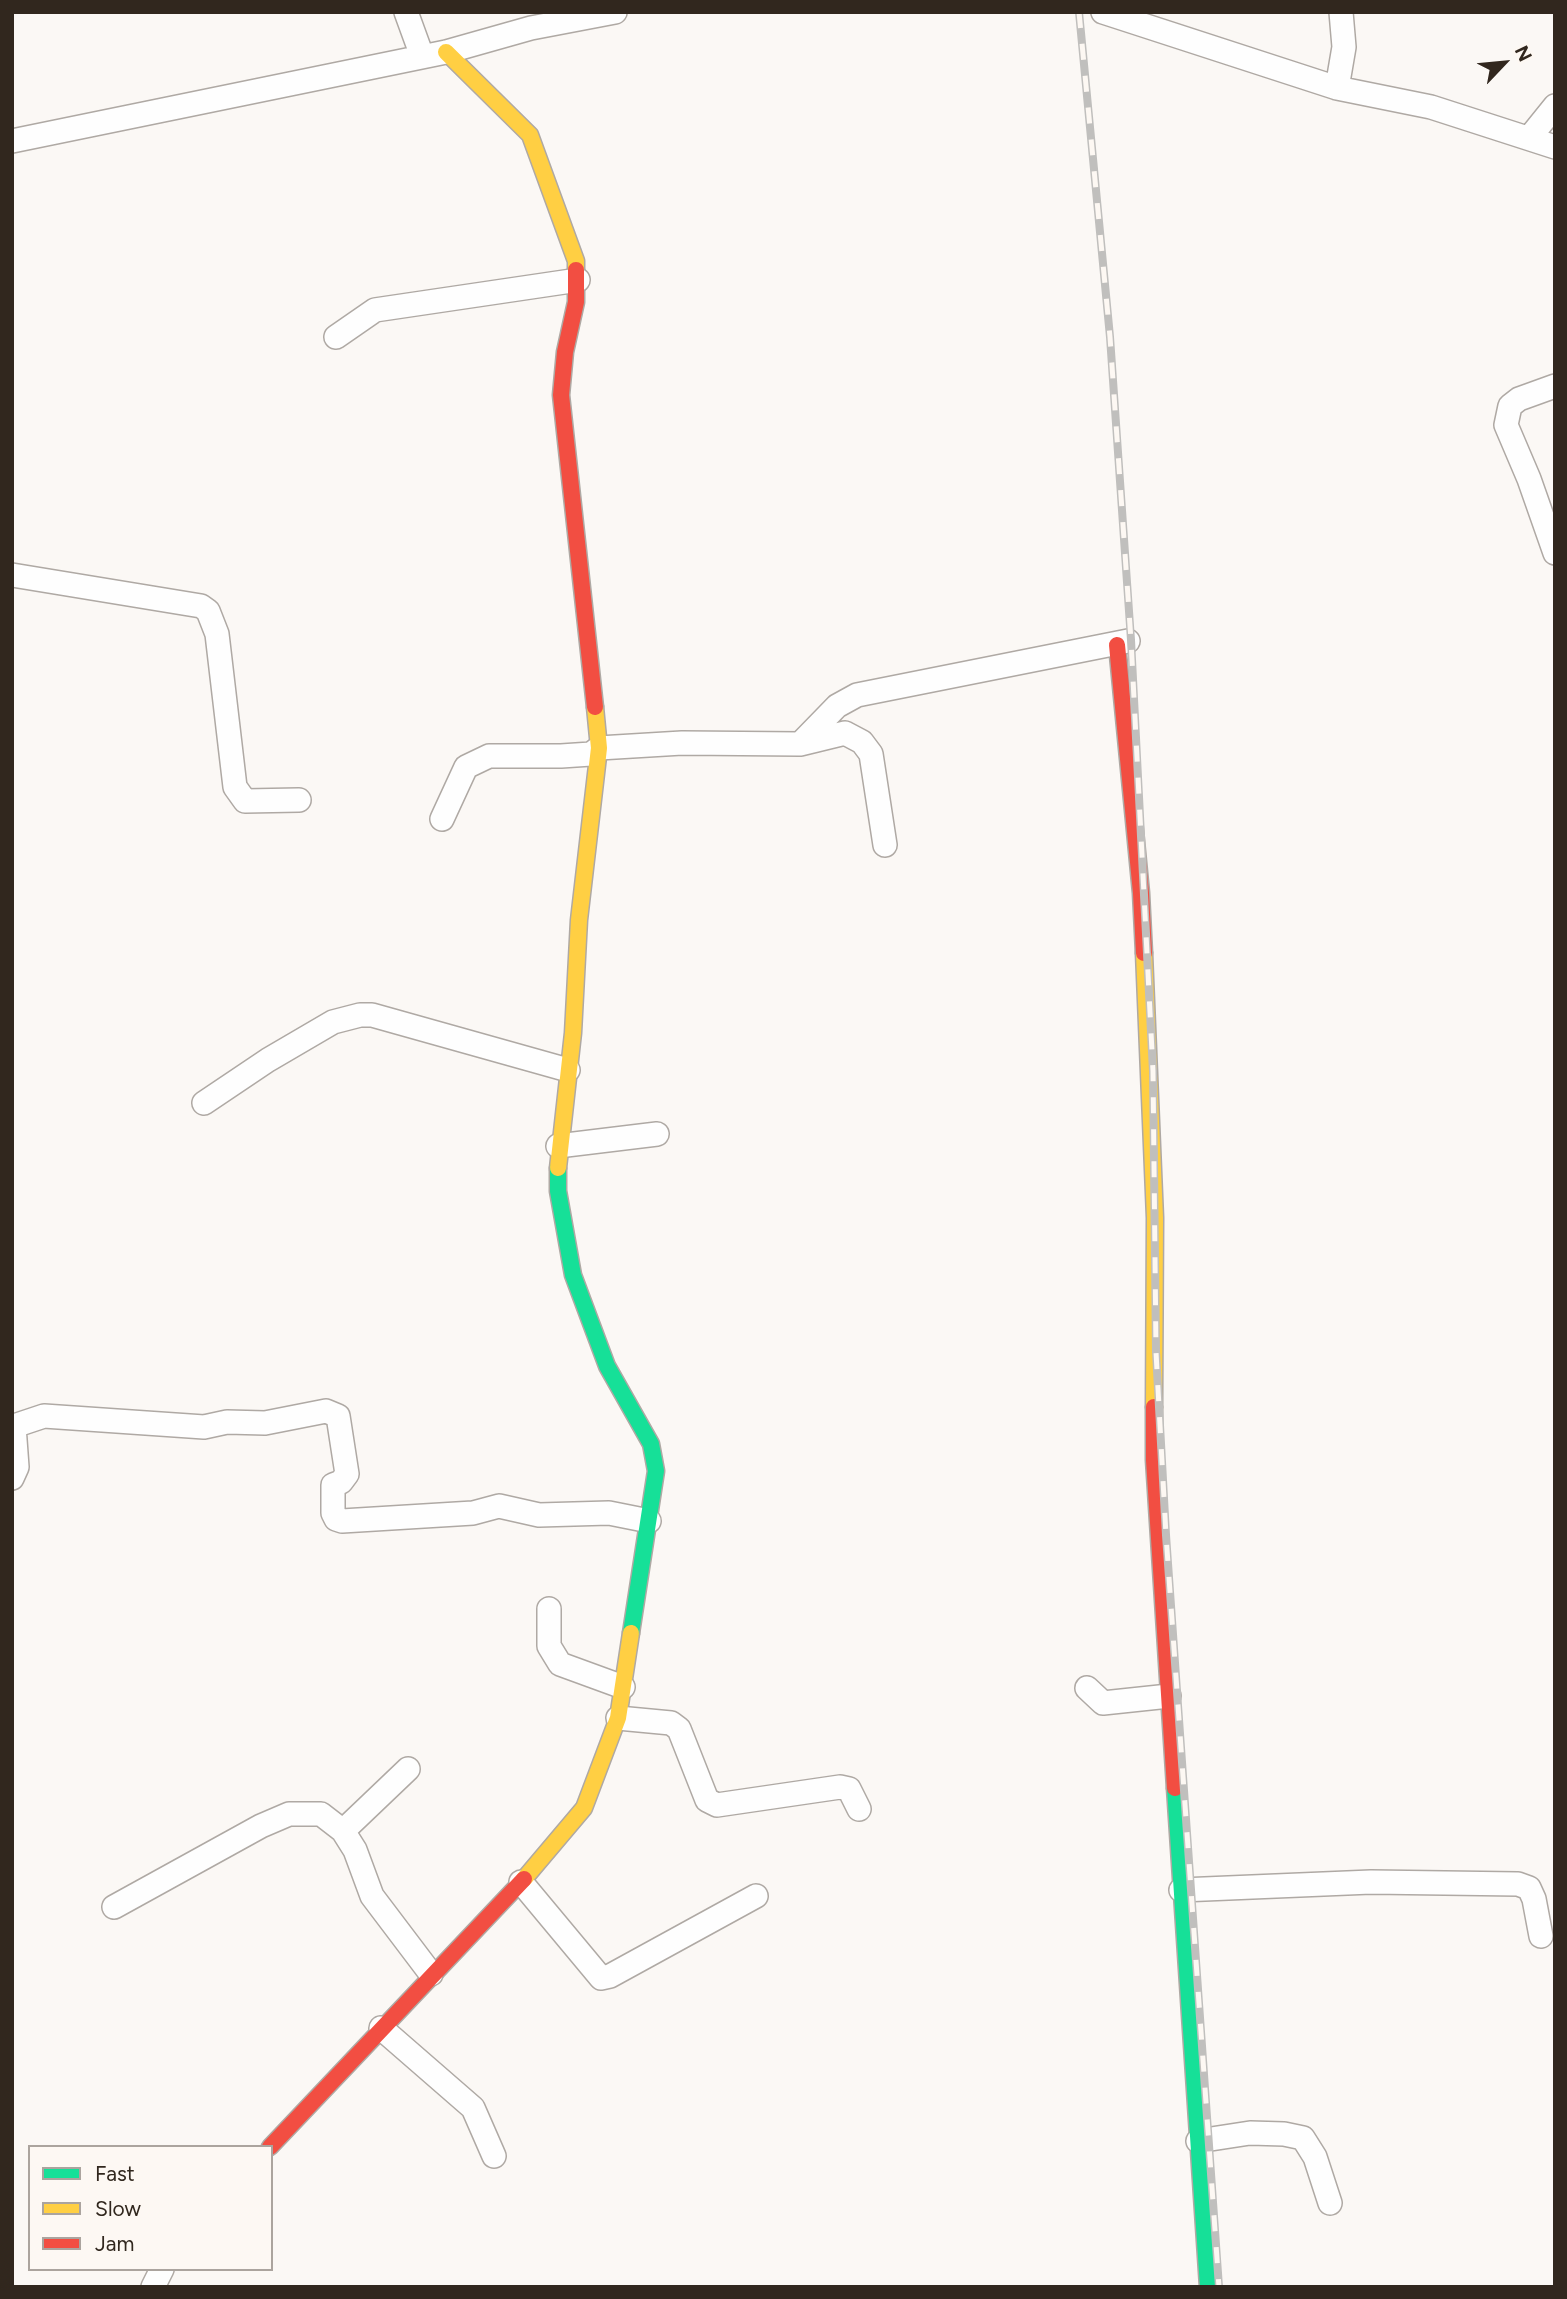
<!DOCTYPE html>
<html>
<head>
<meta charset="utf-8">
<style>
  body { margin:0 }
  #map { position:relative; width:1567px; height:2299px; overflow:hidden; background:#fbf8f5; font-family:Figtree,sans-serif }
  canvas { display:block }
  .frame { position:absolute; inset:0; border:14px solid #31271e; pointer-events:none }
  .legend { position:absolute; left:28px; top:2145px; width:245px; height:126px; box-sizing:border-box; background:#fdf8f3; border:2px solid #aba49e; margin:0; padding:9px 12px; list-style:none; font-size:21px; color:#31271e }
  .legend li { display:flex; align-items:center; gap:14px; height:35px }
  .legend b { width:35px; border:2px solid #aba49e }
  .north { position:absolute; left:1469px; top:28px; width:70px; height:70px; -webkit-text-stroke:5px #fdf8f3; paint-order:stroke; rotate:64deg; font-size:19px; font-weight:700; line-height:28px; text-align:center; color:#31271e }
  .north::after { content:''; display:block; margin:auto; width:24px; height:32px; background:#31271e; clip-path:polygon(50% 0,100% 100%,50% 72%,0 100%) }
</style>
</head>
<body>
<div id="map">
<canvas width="1567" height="2299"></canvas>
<div class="frame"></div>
<ul class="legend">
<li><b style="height:9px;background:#16e098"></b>Fast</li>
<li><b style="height:9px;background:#ffcf43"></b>Slow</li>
<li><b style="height:9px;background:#f24e42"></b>Jam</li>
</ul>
<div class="north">N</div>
</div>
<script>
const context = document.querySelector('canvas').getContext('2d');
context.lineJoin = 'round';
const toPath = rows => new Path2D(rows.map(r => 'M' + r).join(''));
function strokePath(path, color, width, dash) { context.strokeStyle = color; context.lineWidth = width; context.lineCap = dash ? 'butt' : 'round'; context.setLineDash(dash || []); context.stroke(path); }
const street = toPath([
  [406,12,422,56],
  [1103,12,1337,88,1431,107,1555,147],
  [1337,88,1344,47,1341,12],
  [1530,137,1555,106],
  [12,141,446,52,531,28,615,12],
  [336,337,375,310,578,280],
  [1555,386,1519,399,1510,406,1506,425,1529,479,1555,553],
  [12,575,201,606,208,611,217,634,235,787,245,801,299,800],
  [800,744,845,733,862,742,871,754,885,845],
  [442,819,466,767,489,756,561,756,591,754,599,748,682,743,800,744,837,706,857,695,1128,641],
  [204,1103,268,1060,333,1022,360,1015,372,1015,568,1070],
  [558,1146,657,1134],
  [12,1478,17,1467,14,1426,44,1416,204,1427,227,1422,265,1423,326,1411,338,1416,347,1474,341,1482,333,1485,333,1513,336,1519,342,1521,473,1513,499,1506,539,1515,609,1513,649,1521],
  [549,1609,549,1646,560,1664,623,1687],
  [1087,1688,1103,1703,1169,1696],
  [618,1718,671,1723,679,1729,707,1800,717,1805,840,1787,849,1789,859,1809],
  [343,1831,408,1769],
  [521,1882,601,1978,610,1976,756,1896],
  [1181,1890,1371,1882,1518,1884,1529,1888,1534,1899,1541,1936],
  [114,1907,261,1826,289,1814,321,1814,343,1831,355,1850,372,1896,431,1974],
  [381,2028,473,2108,494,2156],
  [1198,2141,1250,2133,1284,2134,1303,2138,1315,2157,1330,2203],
  [153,2287,162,2269]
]);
const fast = toPath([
  [558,1168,558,1191,573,1275,607,1366,651,1444,656,1471,631,1633],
  [1175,1788,1208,2287]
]);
const slow = toPath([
  [446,52,530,135,576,261,576,270],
  [1144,953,1155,1218,1154,1407],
  [558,1168,573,1033,579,920,599,748,595,707],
  [524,1879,584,1808,618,1718,631,1633]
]);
const jam = toPath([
  [576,270,576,302,565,352,561,395,595,707],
  [1117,645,1141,893,1144,953],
  [1154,1407,1154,1460,1175,1788],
  [270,2147,524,1879]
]);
const rail = toPath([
  [1079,12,1110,337,1131,640,1153,1071,1156,1352,1166,1535,1219,2287]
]);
strokePath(street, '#afa9a4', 26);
strokePath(fast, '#afa9a4', 19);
strokePath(slow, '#afa9a4', 19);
strokePath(jam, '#afa9a4', 19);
strokePath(street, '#fefefe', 23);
strokePath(fast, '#16e098', 16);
strokePath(slow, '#ffcf43', 16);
strokePath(jam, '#f24e42', 16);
strokePath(rail, '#c0bfbd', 8);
strokePath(rail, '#fdf8f3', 5, [16]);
</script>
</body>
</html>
